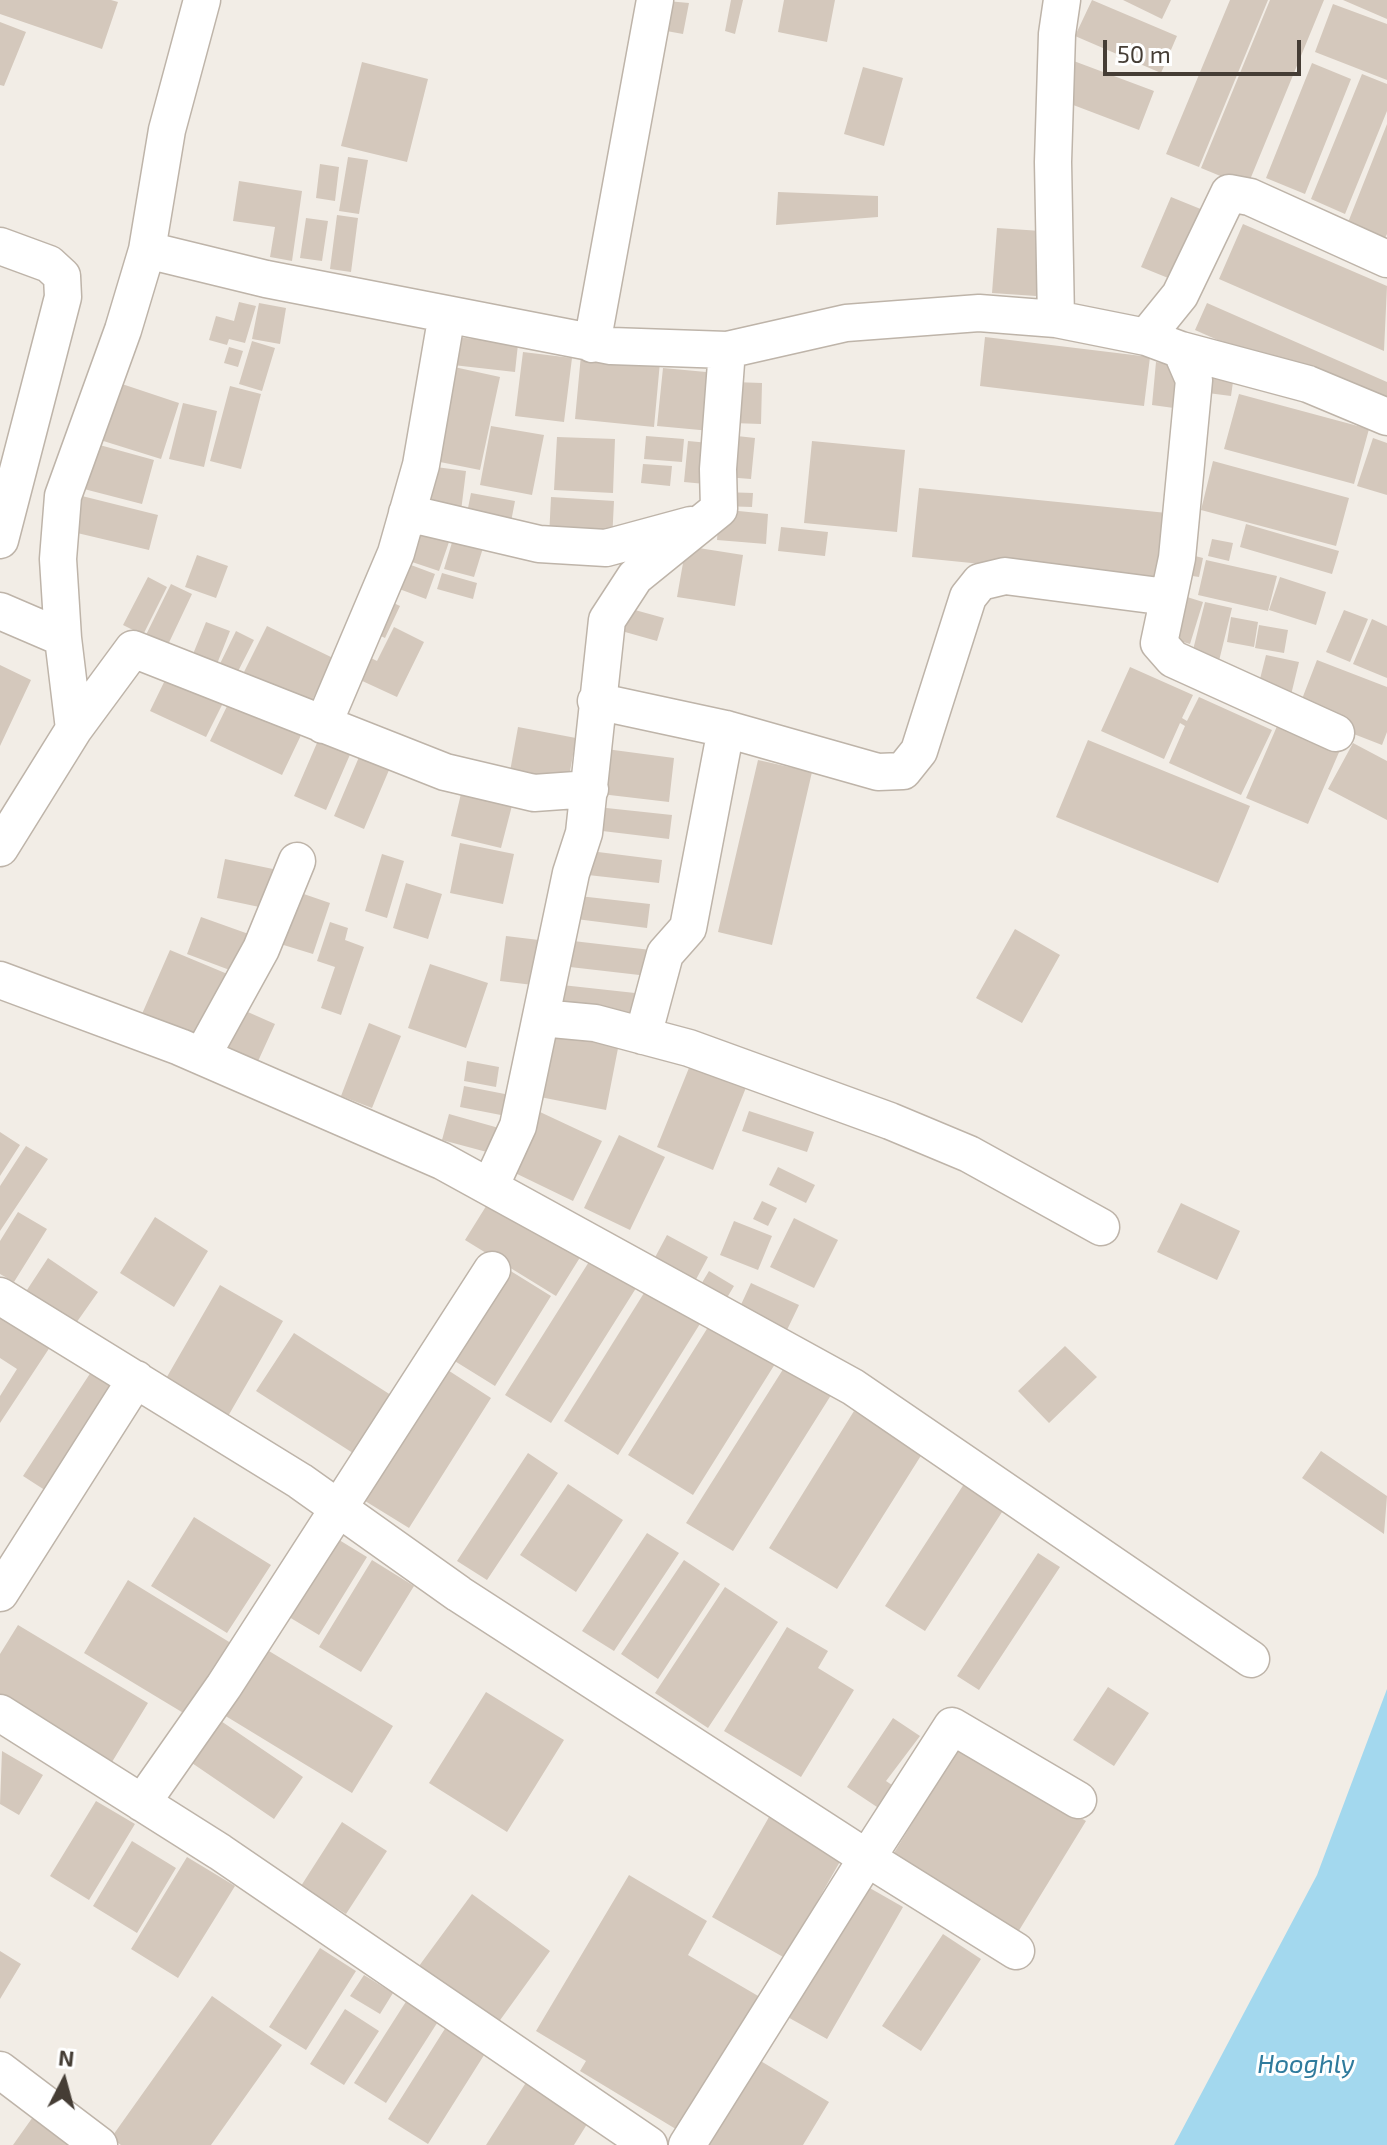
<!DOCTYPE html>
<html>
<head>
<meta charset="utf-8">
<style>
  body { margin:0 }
  #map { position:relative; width:1387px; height:2145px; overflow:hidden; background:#f2ede6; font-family:"Exo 2",sans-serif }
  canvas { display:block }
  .north { position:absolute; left:24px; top:2041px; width:80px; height:80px; -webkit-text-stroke:6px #fff; paint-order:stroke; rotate:6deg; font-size:22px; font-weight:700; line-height:32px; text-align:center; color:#453d35 }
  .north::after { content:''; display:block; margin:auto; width:28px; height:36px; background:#453d35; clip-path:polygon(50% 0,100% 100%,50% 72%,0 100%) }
  .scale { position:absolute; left:1103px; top:40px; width:198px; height:36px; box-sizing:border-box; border:4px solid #453d35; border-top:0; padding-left:10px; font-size:24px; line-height:28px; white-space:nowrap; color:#453d35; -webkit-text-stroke:6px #fff; paint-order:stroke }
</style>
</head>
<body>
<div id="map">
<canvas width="1387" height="2145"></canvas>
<div class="north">N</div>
<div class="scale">50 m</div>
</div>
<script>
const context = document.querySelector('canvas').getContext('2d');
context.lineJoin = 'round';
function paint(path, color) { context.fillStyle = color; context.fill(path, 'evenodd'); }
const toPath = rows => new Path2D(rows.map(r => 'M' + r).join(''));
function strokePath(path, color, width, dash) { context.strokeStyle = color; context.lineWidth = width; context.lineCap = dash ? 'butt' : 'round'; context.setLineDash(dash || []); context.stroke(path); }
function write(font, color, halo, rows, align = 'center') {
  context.font = font + ' "Exo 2",sans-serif'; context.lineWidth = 6; context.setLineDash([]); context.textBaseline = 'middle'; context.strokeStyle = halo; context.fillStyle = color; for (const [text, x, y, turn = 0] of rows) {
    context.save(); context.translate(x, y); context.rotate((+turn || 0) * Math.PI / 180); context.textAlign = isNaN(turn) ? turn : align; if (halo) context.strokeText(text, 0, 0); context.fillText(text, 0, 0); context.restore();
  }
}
const water = toPath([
  [1387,1689,1387,2145,1174,2145,1317,1875]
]);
const building = toPath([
  [0,0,111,0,118,2,102,49,0,14],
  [656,0,689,3,683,34,650,28],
  [731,0,743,0,735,34,725,31],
  [784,0,835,0,827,42,778,32],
  [1092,0,1177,36,1161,73,1075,36],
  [1123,0,1171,0,1162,19],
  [1230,0,1268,0,1199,167,1166,154],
  [1270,0,1324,0,1247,187,1201,168],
  [1343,0,1387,0,1387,19],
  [1333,4,1387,24,1387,80,1315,52],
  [0,22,26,32,4,86,0,85],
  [1071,60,1154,91,1139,130,1068,103],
  [362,62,428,79,407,162,341,146],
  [1312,63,1351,79,1305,194,1266,178],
  [863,67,903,78,884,146,844,134],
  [1362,74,1387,84,1387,111,1345,214,1311,199],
  [1387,124,1387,234,1384,240,1347,225],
  [348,157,368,160,359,214,339,211],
  [320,164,339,167,335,201,316,198],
  [239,181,302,191,292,261,270,257,275,227,233,221],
  [778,192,878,196,878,217,776,225],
  [1171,197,1208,212,1178,282,1141,267],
  [337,215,358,218,351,272,330,269],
  [306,218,328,221,322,261,300,258],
  [1243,224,1387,286,1384,351,1219,279],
  [997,228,1041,231,1036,296,992,293],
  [239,302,256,306,245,343,229,339,227,345,209,340,216,316,234,321],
  [259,303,286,308,280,344,252,339],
  [1207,303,1387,382,1387,415,1195,330],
  [457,337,518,344,515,372,453,365],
  [985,337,1150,357,1144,406,980,386],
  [252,341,275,348,262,391,239,384],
  [229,347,243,351,238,367,224,363],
  [523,352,572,358,564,422,515,416],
  [581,355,660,362,654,427,575,419],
  [1156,362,1179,365,1174,408,1152,405],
  [445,365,500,377,480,470,425,459],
  [663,368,717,373,711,431,657,426],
  [1202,371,1234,375,1231,396,1200,392],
  [116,382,179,403,161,459,97,439],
  [733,382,762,383,761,424,732,423],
  [230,386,261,394,241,469,210,461],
  [1239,394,1369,429,1354,484,1224,449],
  [183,403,217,411,204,467,169,459],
  [491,426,544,435,532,495,480,485],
  [728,435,755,438,751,479,725,477],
  [646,436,684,439,682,462,644,459],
  [557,437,615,439,613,493,554,490],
  [1373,438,1387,443,1387,495,1357,486],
  [688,441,709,443,705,484,684,482],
  [812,441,905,450,897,532,804,523],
  [96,444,154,460,142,504,84,489],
  [1213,461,1349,498,1336,546,1201,510],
  [643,464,672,466,670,486,641,483],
  [421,465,466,471,460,519,415,513],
  [919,488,1167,513,1160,582,912,557],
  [722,492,753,493,752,507,721,506],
  [471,493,515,501,509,532,465,523],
  [82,496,158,515,149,550,73,532],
  [551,497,614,501,612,541,549,537],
  [719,509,768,514,766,544,717,540],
  [1246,524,1339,551,1332,574,1240,547],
  [781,527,828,532,825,556,778,551],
  [412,530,449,542,439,571,403,559],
  [453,539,483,548,474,577,444,569],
  [1212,539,1233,543,1229,561,1208,556],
  [686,546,743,555,735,606,677,597],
  [197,555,228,566,216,598,185,587],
  [1191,555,1203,558,1199,577,1186,575],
  [1206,560,1277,576,1268,611,1198,595],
  [403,562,435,574,426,599,394,587],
  [442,573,477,583,473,599,437,589],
  [148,577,167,587,143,635,123,625],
  [1280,577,1326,592,1316,625,1269,610],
  [171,584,192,594,165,651,143,641],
  [1187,597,1203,602,1190,644,1173,639],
  [383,598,400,606,385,638,368,630],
  [1205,602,1232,608,1217,669,1190,662],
  [624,607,664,618,657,641,618,630],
  [1344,610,1368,619,1350,662,1326,652],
  [1231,617,1258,622,1254,647,1227,642],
  [1372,619,1387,626,1387,678,1353,664],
  [206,622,230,631,215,669,191,659],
  [1259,625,1288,630,1284,653,1255,648],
  [267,626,333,658,306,713,240,680],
  [394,627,424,642,397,697,358,679,369,657,377,661],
  [236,631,254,640,230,687,213,678],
  [1266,655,1299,662,1290,699,1257,691],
  [1317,660,1387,687,1387,732,1382,745,1297,712],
  [0,665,31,680,0,746],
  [1130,667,1193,695,1182,718,1187,721,1199,697,1272,730,1241,795,1169,763,1185,726,1180,723,1164,759,1101,731],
  [167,676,223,703,206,737,150,711],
  [232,696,303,731,282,775,210,741],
  [1281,717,1343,743,1308,824,1246,798],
  [518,727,576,738,567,788,509,777],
  [320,736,352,750,326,810,294,796],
  [1088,740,1250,806,1218,883,1056,817],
  [1353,743,1387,761,1387,820,1328,789],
  [606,749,674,758,669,802,601,794],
  [362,750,392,763,364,829,334,816],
  [758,760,812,772,772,945,718,932],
  [464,781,515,794,501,848,451,836],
  [597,807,672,815,669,839,594,830],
  [460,843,514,854,503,904,450,893],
  [590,851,662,860,659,883,588,875],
  [382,854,404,861,387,918,365,911],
  [225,859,273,869,264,908,217,898],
  [406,883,442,894,428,939,393,928],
  [295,891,330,903,313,954,277,943],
  [579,896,650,904,647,928,576,919],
  [201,917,257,937,243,975,187,954],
  [330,922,348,928,345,940,364,947,341,1015,321,1008,335,967,317,961],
  [1015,929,1060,955,1022,1023,976,998],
  [506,936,539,940,533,985,500,981],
  [573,941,651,950,648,976,570,967],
  [170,950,237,978,207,1046,138,1023],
  [430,964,488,983,466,1048,408,1028],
  [562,985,635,993,632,1015,560,1006],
  [241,1009,275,1024,254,1070,220,1055],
  [369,1023,401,1036,372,1108,341,1096],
  [554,1025,620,1038,606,1110,540,1097],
  [693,1058,749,1080,713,1170,657,1147],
  [467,1061,499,1067,496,1087,464,1081],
  [464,1086,515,1096,511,1117,460,1107],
  [749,1111,814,1132,807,1152,742,1131],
  [540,1112,602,1141,573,1201,511,1171],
  [449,1114,506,1130,498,1155,442,1140],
  [0,1132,20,1145,0,1176],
  [619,1135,665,1157,630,1230,584,1208],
  [26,1146,48,1159,0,1231,0,1186],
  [778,1167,815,1185,806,1203,769,1185],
  [493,1195,584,1251,556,1296,465,1240],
  [762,1201,777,1208,768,1226,753,1219],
  [1181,1203,1240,1231,1217,1280,1157,1252],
  [18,1212,47,1229,14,1282,0,1274,0,1241],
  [155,1217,208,1251,174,1307,120,1273],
  [794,1218,838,1240,814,1288,770,1267],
  [734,1221,772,1236,758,1270,720,1255],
  [667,1235,708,1257,693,1285,652,1263],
  [592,1257,638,1285,551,1423,505,1395],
  [48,1258,98,1292,74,1326,25,1293],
  [501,1265,551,1296,495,1386,445,1355],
  [709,1271,734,1286,725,1301,700,1286],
  [751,1283,799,1305,786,1332,739,1309],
  [220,1285,283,1321,227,1418,164,1382],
  [649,1285,703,1319,618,1455,564,1421],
  [4,1313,52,1344,0,1423,0,1396,17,1369,0,1358,0,1319],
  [715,1316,780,1356,693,1495,628,1455],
  [294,1333,394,1397,356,1455,256,1391],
  [1065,1346,1097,1377,1049,1423,1018,1391],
  [787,1363,833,1392,733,1551,686,1523],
  [440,1365,491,1398,409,1528,357,1496],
  [91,1372,121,1392,54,1496,23,1476],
  [854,1411,922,1454,837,1589,769,1548],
  [1321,1451,1387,1496,1384,1534,1302,1478],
  [528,1453,558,1473,487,1580,457,1561],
  [568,1484,623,1520,576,1592,520,1555],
  [964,1484,1004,1509,925,1631,885,1606],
  [194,1517,271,1565,227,1633,151,1586],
  [647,1533,679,1553,614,1651,582,1631],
  [331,1535,367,1557,319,1635,284,1614],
  [1038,1553,1060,1567,979,1690,957,1676],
  [372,1560,414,1586,361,1672,319,1647],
  [684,1560,720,1584,658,1679,621,1654],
  [128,1580,239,1648,195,1720,84,1653],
  [725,1587,778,1622,708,1728,655,1693],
  [18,1625,148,1703,112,1762,0,1695,0,1654],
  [787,1627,828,1651,818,1668,854,1690,801,1777,724,1731],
  [264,1648,393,1726,352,1793,224,1715],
  [1108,1687,1149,1713,1114,1766,1073,1740],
  [486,1692,564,1740,507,1832,429,1783],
  [893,1718,920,1736,886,1781,901,1791,892,1817,847,1787],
  [218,1719,303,1777,274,1819,189,1761],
  [960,1745,1086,1821,1015,1937,889,1861],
  [2,1751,43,1775,19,1815,0,1804],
  [96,1801,135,1824,89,1900,50,1876],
  [769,1817,842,1858,785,1958,712,1917],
  [342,1822,387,1851,346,1914,301,1886],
  [132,1841,176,1868,137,1933,93,1906],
  [187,1857,235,1886,178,1978,131,1949],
  [629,1875,707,1921,688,1955,765,2000,684,2134,580,2071,586,2061,536,2031],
  [861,1883,903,1907,827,2039,784,2015],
  [472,1894,550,1951,498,2023,419,1966],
  [943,1934,981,1959,921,2051,882,2026],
  [320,1948,356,1971,306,2050,269,2027],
  [0,1951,21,1964,0,1999],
  [364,1975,393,1993,380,2014,350,1996],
  [212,1996,282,2045,211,2145,121,2145,111,2138],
  [407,2000,439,2020,386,2103,354,2083],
  [345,2009,379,2031,344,2085,310,2064],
  [446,2027,486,2052,428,2144,388,2119],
  [754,2057,829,2102,803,2145,700,2145],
  [527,2081,589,2121,574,2145,486,2145],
  [35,2114,80,2145,13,2145]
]);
const minor = toPath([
  [0,246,49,264,62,276,63,297,0,540],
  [147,250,266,279,611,346,727,350,846,323,979,313,1056,319,1146,337,1181,350,1194,380,1177,558,1159,643,1173,659,1336,733],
  [1056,319,1053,162,1057,34,1062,0],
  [1146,337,1180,295,1229,193,1250,197,1387,259],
  [592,344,655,0],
  [1181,350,1308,384,1387,417],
  [407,513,539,544,606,548,691,525],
  [0,611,63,638],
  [596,701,726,729,878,772,903,771,919,751,968,597,980,582,1005,576,1167,597],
  [323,725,396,553,421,465,447,314],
  [74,729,63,638,58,559,63,496,123,330,147,250,167,130,202,0],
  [0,848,74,729,133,649,445,772,534,793,590,789],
  [0,980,180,1047,442,1161,853,1387,1251,1659],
  [541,1018,595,1023,689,1048,890,1121,969,1154,1101,1227],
  [643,1036,665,954,688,928,726,729],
  [202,1056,261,949,297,861],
  [490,1187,518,1126,571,873,584,833,607,620,635,577,719,509,718,469,727,350],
  [0,1296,300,1481,459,1594,867,1858,952,1726,1078,1800],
  [0,1593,136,1379],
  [0,1713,220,1852,649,2145],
  [142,1803,224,1686,492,1270],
  [0,2070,99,2145],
  [687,2145,867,1858,1016,1951]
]);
const waterNames = [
  ["Hooghly",1306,2064]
];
paint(water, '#a3d8ee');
paint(building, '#d4c8bc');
strokePath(minor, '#beb4a9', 39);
strokePath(minor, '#fff', 36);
write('italic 26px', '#2f7b9d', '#fff', waterNames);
</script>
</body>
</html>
